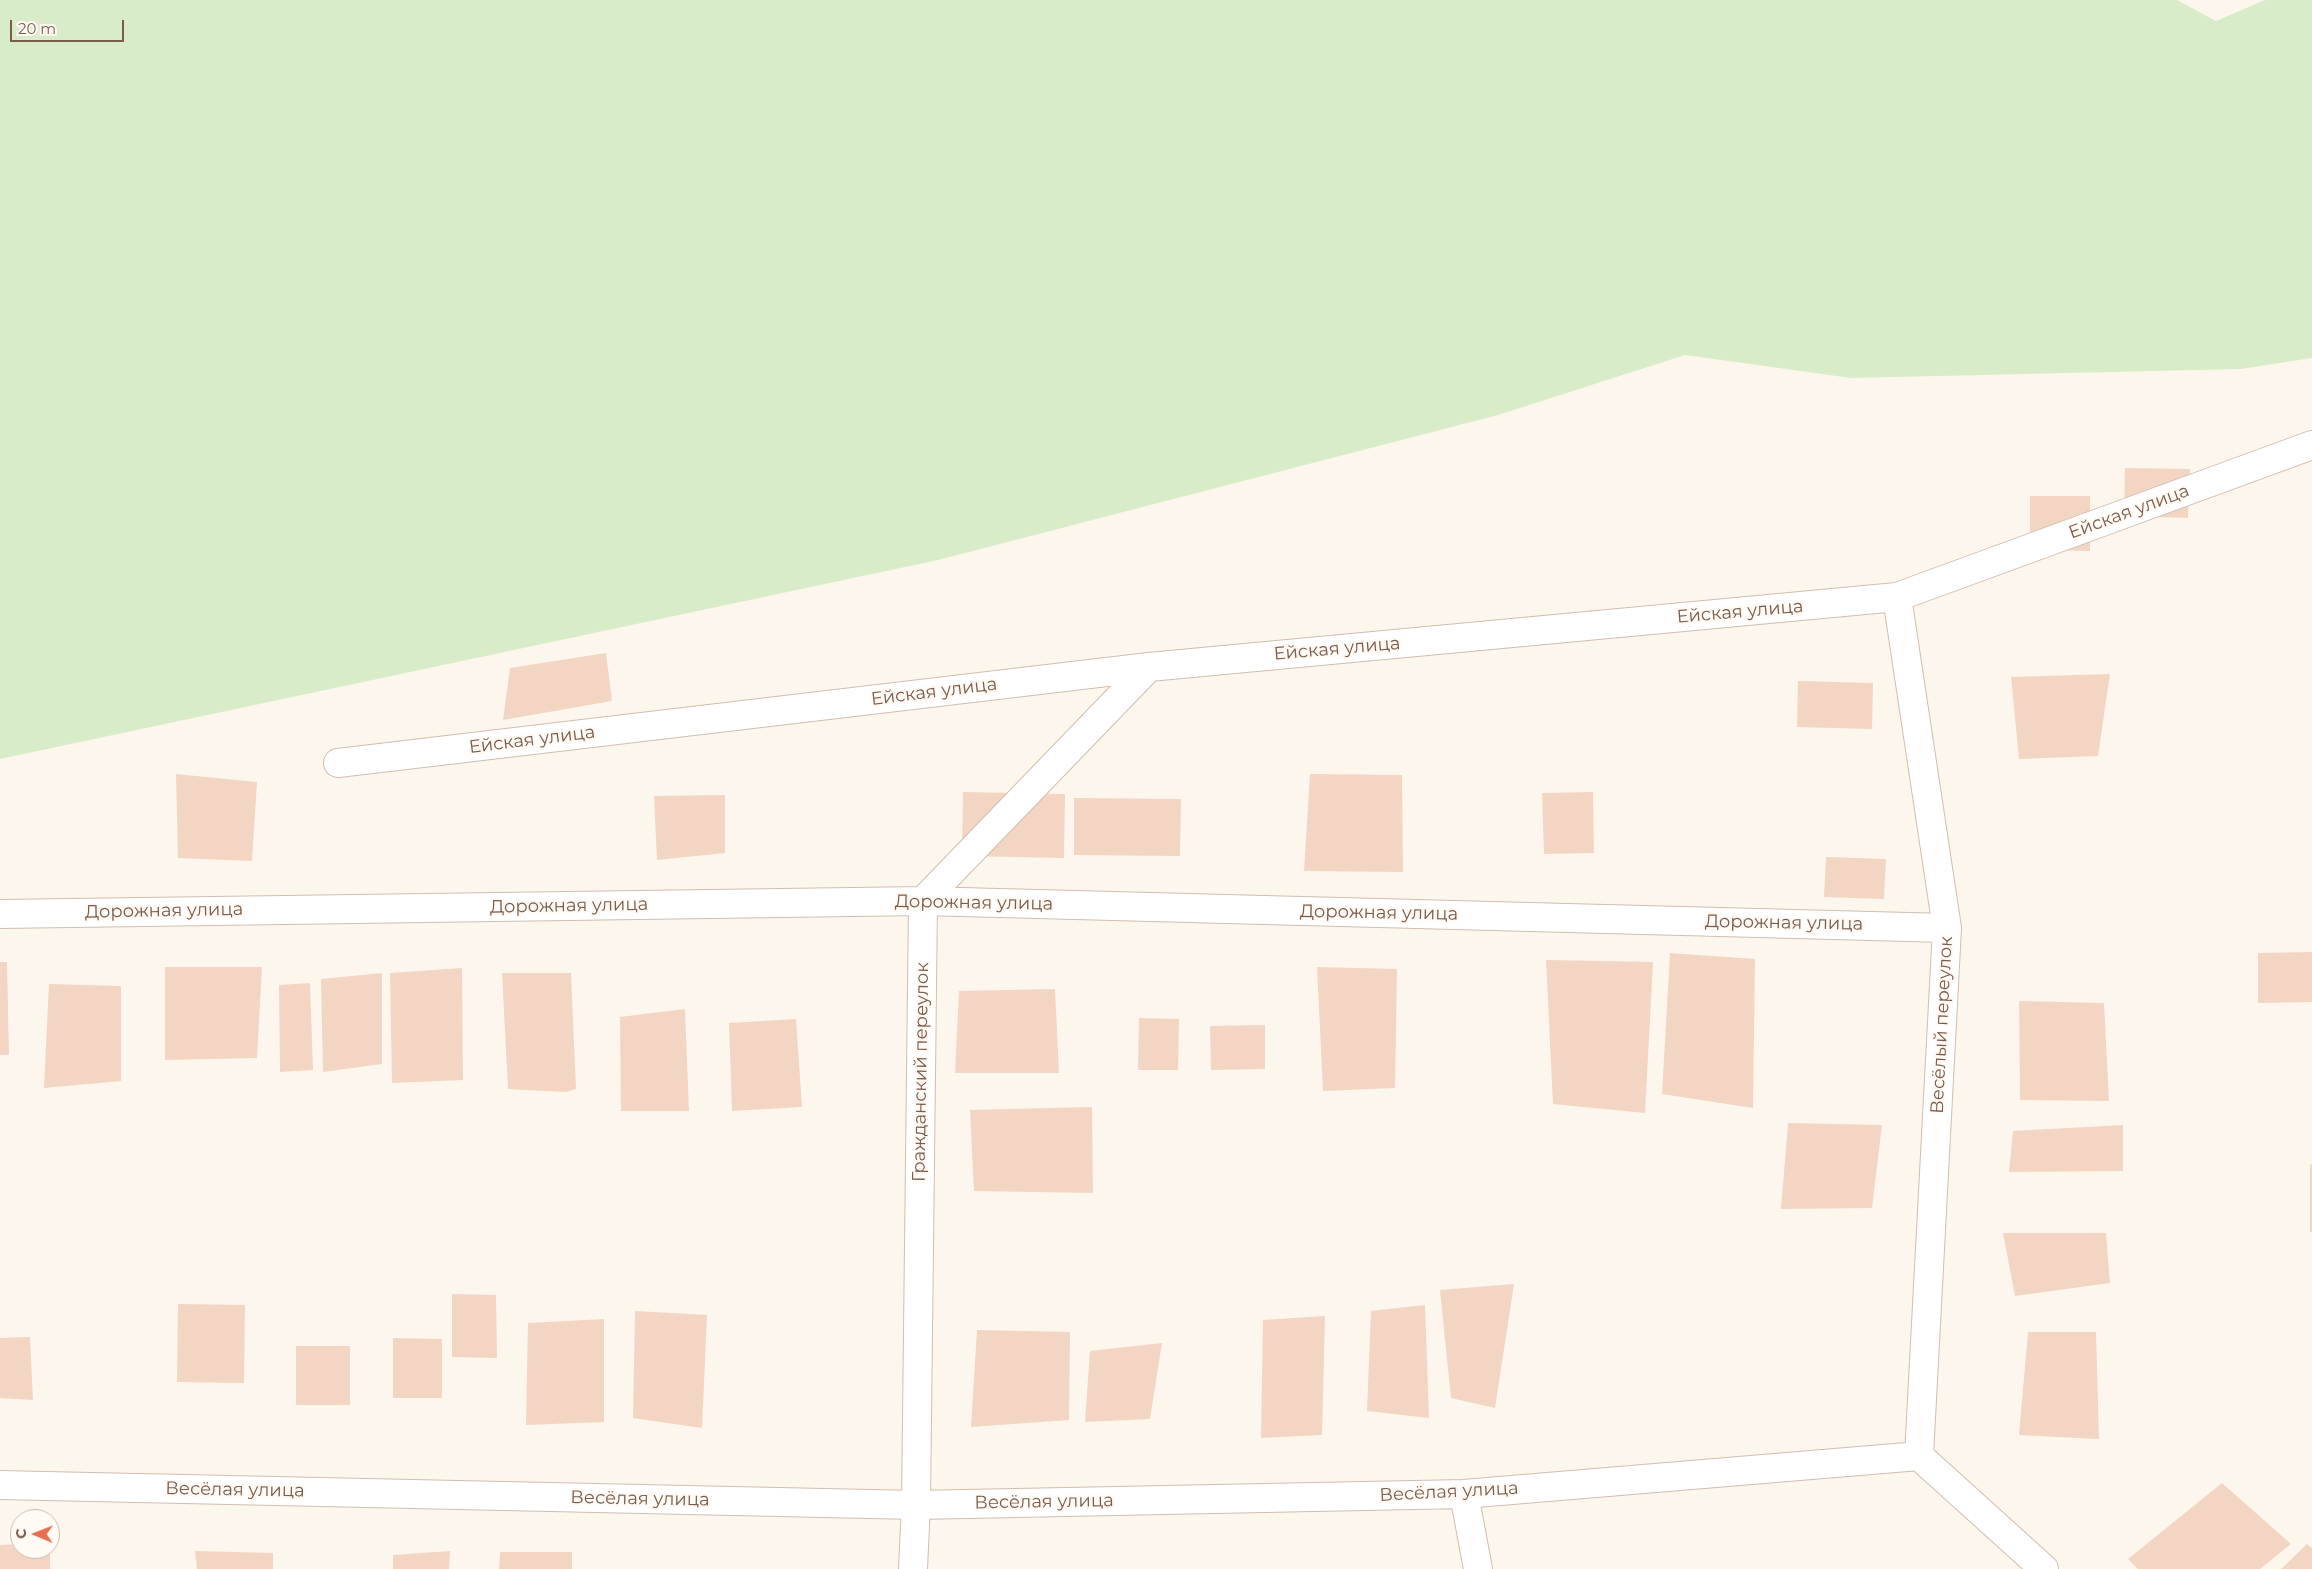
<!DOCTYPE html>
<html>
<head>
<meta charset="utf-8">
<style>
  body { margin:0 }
  #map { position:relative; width:2312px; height:1569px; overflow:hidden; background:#fdf6ec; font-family:Montserrat,sans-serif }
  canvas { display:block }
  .north { position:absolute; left:10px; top:1509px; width:50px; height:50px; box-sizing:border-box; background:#fffaf3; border:1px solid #cabbb1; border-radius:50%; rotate:271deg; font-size:14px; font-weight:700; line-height:20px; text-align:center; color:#7a5c4d }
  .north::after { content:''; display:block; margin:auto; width:18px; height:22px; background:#e76f51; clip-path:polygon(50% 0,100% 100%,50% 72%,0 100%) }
  .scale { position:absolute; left:10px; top:20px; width:114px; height:22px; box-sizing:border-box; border:2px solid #7a5c4d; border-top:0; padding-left:6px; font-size:15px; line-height:18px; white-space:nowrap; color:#7a5c4d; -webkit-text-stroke:4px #fffaf3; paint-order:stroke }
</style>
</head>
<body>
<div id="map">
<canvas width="2312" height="1569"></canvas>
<div class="north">С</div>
<div class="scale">20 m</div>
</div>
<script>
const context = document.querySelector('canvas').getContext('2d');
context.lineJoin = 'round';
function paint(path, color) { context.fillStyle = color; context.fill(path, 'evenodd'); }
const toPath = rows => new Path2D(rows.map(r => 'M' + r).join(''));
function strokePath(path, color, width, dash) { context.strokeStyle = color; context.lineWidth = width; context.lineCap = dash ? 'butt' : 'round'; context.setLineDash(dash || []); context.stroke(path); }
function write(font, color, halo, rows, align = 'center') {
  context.font = font + ' Montserrat,sans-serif'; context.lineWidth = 4.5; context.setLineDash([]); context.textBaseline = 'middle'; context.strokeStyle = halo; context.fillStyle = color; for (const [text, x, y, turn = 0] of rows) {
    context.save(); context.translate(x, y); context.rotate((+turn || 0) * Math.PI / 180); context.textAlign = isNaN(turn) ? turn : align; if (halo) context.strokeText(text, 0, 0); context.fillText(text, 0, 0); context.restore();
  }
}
const green = toPath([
  [0,0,2177,0,2216,21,2265,0,2312,0,2312,358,2241,369,1851,378,1685,355,1498,415,938,560,0,759]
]);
const building = toPath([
  [2125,468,2190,469,2188,518,2124,516],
  [2030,496,2090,496,2090,551,2030,550],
  [606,653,612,701,503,720,510,668],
  [2110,674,2098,756,2019,759,2011,677],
  [1798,681,1873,683,1872,729,1797,727],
  [176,774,257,782,252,861,178,858],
  [1310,774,1402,775,1403,872,1304,871],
  [963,792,1065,794,1064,858,962,856],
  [1593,792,1594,853,1544,854,1542,793],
  [725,795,725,853,657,860,654,796],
  [1074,798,1181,799,1180,856,1074,855],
  [1826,857,1886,859,1884,899,1824,897],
  [2312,952,2312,1002,2258,1003,2258,953],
  [1670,953,1755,959,1753,1108,1662,1094],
  [1546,960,1653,962,1645,1113,1553,1104],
  [0,962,7,962,9,1055,0,1055],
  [165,967,262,967,257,1058,165,1060],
  [1317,967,1397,969,1395,1088,1323,1091],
  [462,968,463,1080,392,1083,390,973],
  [382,973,382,1064,323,1072,321,979],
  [502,973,571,973,576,1089,566,1092,508,1089],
  [310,983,313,1070,280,1072,279,985],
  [49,984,121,986,121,1081,44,1088],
  [1055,989,1059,1073,955,1073,959,991],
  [2019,1001,2104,1003,2109,1101,2020,1100],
  [685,1009,689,1111,621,1111,620,1017],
  [1139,1018,1179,1019,1178,1070,1138,1070],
  [796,1019,802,1107,732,1111,729,1023],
  [1265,1025,1265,1069,1211,1070,1210,1026],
  [1092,1107,1093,1193,974,1191,970,1110],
  [1788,1123,1882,1125,1872,1208,1781,1209],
  [2123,1125,2123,1171,2009,1172,2013,1131],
  [2312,1164,2312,1232,2310,1232,2310,1165],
  [2003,1233,2106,1233,2110,1283,2015,1296],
  [1514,1284,1495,1408,1451,1398,1440,1290],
  [452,1294,496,1295,497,1358,452,1357],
  [178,1304,245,1305,244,1383,177,1382],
  [1425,1305,1429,1418,1367,1411,1371,1311],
  [635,1311,707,1315,702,1428,633,1418],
  [1325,1316,1322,1435,1261,1438,1263,1320],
  [604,1319,604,1422,526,1425,528,1323],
  [977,1330,1070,1332,1069,1420,971,1427],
  [2028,1332,2096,1332,2099,1439,2019,1435],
  [30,1337,33,1400,0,1398,0,1338],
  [393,1338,442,1339,442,1398,393,1398],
  [1162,1343,1150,1419,1085,1422,1090,1351],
  [296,1346,350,1346,350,1405,296,1405],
  [2222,1483,2291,1544,2260,1569,2138,1569,2128,1559],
  [20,1544,20,1549,50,1549,50,1569,0,1569,0,1545],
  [2307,1544,2312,1548,2312,1569,2281,1569],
  [195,1551,273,1553,273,1569,197,1569],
  [450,1551,449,1569,393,1569,393,1555],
  [500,1552,572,1552,572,1569,499,1569]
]);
const street = toPath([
  [1897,597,1947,928,1919,1456],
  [338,763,1149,667,1897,597,2312,445],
  [0,914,923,901,1947,928],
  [0,1485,916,1505,1464,1494,1919,1456,2044,1569],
  [1464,1494,1478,1569],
  [913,1569,916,1505,923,901,1149,667]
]);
const streetNames = [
  ["Ейская улица",2129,512,-20],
  ["Ейская улица",1740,612,-5],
  ["Ейская улица",1337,649,-5],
  ["Ейская улица",934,692,-7],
  ["Ейская улица",532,740,-7],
  ["Дорожная улица",974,903,1],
  ["Дорожная улица",569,906,-1],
  ["Дорожная улица",164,911,-1],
  ["Дорожная улица",1379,913,1],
  ["Дорожная улица",1784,923,1],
  ["Весёлый переулок",1942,1025,-87],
  ["Гражданский переулок",921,1072,-89],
  ["Весёлая улица",235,1490,1],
  ["Весёлая улица",1449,1492,-3],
  ["Весёлая улица",640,1499,1],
  ["Весёлая улица",1044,1502,-1]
];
paint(green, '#d8ecc9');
paint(building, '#f3d5c3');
strokePath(street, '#d1beb0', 30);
strokePath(street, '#fff', 28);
write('18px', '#7a5c4d', '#fffaf3', streetNames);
</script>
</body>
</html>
